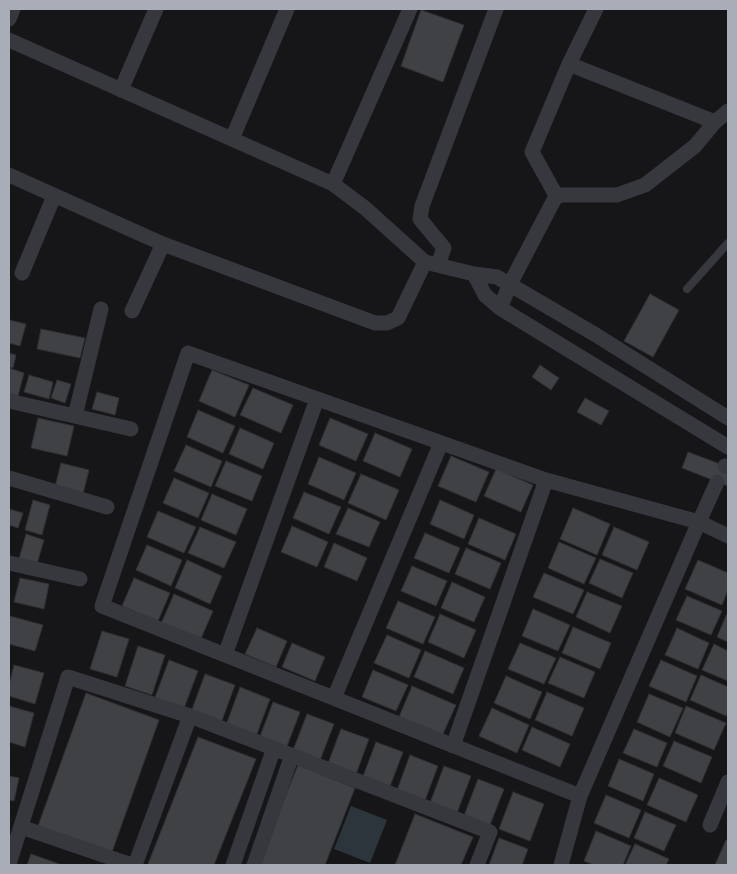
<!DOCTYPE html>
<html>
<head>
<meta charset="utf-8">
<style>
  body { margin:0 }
  #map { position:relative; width:737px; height:874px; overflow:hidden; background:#161618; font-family:Mulish,sans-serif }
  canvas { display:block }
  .frame { position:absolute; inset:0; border:10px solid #a8adb8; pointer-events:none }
</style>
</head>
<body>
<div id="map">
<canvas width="737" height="874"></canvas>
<div class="frame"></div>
</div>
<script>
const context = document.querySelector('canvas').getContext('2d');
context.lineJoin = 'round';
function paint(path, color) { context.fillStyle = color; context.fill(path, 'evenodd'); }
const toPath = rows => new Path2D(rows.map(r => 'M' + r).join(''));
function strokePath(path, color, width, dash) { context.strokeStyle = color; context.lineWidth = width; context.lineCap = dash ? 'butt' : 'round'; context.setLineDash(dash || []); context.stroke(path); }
const water = toPath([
  [351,806,387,820,370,863,334,849]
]);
const building = toPath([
  [421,10,464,25,443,82,401,66,421,10],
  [650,294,679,310,653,357,624,341,650,294],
  [9,320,26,324,20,346,9,343,9,320],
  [41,329,85,338,80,358,37,349,41,329],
  [9,353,16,355,13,368,9,367,9,353],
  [540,365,559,378,551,390,532,377,540,365],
  [9,368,24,373,18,396,9,394,9,368],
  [212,370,249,385,235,417,199,401,212,370],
  [29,375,53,382,49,399,24,392,29,375],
  [57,380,71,384,65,403,51,398,57,380],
  [253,388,293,405,281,433,240,415,253,388],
  [97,392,119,398,115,415,92,409,97,392],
  [585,398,609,411,601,425,577,412,585,398],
  [198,410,235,426,223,453,187,437,198,410],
  [38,418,74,426,67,456,31,448,38,418],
  [330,418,368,434,356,461,319,445,330,418],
  [240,428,274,443,263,469,229,454,240,428],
  [375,433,412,449,400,477,363,461,375,433],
  [186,445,222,461,211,487,174,471,186,445],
  [688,452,728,467,728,486,682,468,688,452],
  [451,456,489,472,476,502,438,486,451,456],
  [319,457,356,473,344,500,308,484,319,457],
  [226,461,262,476,252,501,215,486,226,461],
  [61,463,89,470,83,494,55,487,61,463],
  [496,469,533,485,521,512,484,496,496,469],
  [361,474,399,490,386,520,348,503,361,474],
  [174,478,209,493,198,518,163,503,174,478],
  [304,492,341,507,329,534,293,518,304,492],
  [212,494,247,509,236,535,201,520,212,494],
  [33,500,50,505,42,535,25,530,33,500],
  [440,500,474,515,464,539,430,524,440,500],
  [348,508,380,522,369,547,336,534,348,508],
  [573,508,610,524,597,555,560,539,573,508],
  [9,509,23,513,18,528,9,525,9,509],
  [158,511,196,527,184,553,147,537,158,511],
  [479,518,516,534,505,560,468,544,479,518],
  [292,526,328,542,317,567,281,552,292,526],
  [200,527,236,542,224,568,188,553,200,527],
  [614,527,649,542,637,570,602,555,614,527],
  [425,533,460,548,449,573,414,558,425,533],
  [26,534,44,540,37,564,19,559,26,534],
  [559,542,596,558,584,584,548,568,559,542],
  [334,543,367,558,357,581,324,567,334,543],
  [147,545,182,560,171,586,136,570,147,545],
  [466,548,501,563,490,589,455,574,466,548],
  [600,559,633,573,622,598,589,583,600,559],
  [187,560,222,576,210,604,175,588,187,560],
  [698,560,728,573,728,590,722,605,685,589,698,560],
  [412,566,447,581,436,606,401,591,412,566],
  [544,573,584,590,573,614,533,597,544,573],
  [20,578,49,584,44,609,14,602,20,578],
  [134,578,170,593,158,621,122,606,134,578],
  [452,582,485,597,474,622,441,608,452,582],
  [587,592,622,606,610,633,576,617,587,592],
  [174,594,213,611,199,643,160,626,174,594],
  [687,596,722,611,711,635,676,620,687,596],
  [398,601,435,617,423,644,386,628,398,601],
  [533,609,570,625,558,651,522,636,533,609],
  [728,611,728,642,717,637,728,611],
  [440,614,476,630,464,658,428,642,440,614],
  [10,616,43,625,35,651,9,644,9,621,10,616],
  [573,627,611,643,600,669,562,653,573,627],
  [257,628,287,641,276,667,245,654,257,628],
  [677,628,709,643,698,669,665,655,677,628],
  [102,631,129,639,117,677,90,669,102,631],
  [387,635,421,650,409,678,374,663,387,635],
  [292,643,325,657,315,681,282,667,292,643],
  [520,643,556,658,544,684,508,669,520,643],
  [714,644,728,651,728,681,702,670,714,644],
  [138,646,165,655,152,695,125,686,138,646],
  [425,651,464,668,453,694,414,677,425,651],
  [560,657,595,672,584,698,548,683,560,657],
  [169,660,198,671,183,711,154,700,169,660],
  [661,660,697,676,686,702,649,686,661,660],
  [14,665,44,673,35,704,9,696,9,685,14,665],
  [373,670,408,685,396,711,362,697,373,670],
  [205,674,235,685,220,726,190,715,205,674],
  [701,675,728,687,728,712,726,716,690,700,701,675],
  [506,676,542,692,530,719,494,703,506,676],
  [412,686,456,705,442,736,399,717,412,686],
  [240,687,270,699,255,739,225,728,240,687],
  [547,692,584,708,572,736,535,720,547,692],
  [86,693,159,720,112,852,38,826,86,693],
  [649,694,683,708,670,737,637,722,649,694],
  [273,702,300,712,286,749,259,739,273,702],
  [9,706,34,713,25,747,9,742,9,706],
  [686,706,726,723,714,750,675,733,686,706],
  [492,708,529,725,517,753,479,736,492,708],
  [307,714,334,724,319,763,292,753,307,714],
  [532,727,570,744,560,767,522,750,532,727],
  [341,729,369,739,355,777,327,766,341,729],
  [634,729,667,743,657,767,623,753,634,729],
  [198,737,256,759,214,865,151,865,148,864,198,737],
  [674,741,712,757,701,783,663,766,674,741],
  [376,742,403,752,389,789,362,779,376,742],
  [410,755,438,766,424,803,396,793,410,755],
  [619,759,654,774,643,801,608,786,619,759],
  [298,765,355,788,325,865,258,865,298,765],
  [444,766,471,776,457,813,430,803,444,766],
  [9,776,19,778,14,801,9,800,9,776],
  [659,778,698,795,686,822,647,805,659,778],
  [478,779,504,789,490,825,464,816,478,779],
  [513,792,544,804,530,841,499,829,513,792],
  [606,795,641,810,629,838,594,823,606,795],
  [645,812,676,825,664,851,634,838,645,812],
  [415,814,473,837,461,865,395,865,415,814],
  [596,831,631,846,623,865,594,865,584,861,596,831],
  [499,838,528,849,522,865,489,865,499,838],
  [726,840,728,841,728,865,715,865,726,840],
  [635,844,669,859,666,865,625,865,635,844],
  [31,854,62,865,27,865,31,854]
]);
const lane = toPath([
  [687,289,728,243]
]);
const street = toPath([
  [9,19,13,9],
  [9,40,333,184,410,9],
  [121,90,156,9],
  [715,122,728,111],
  [232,139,287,9],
  [9,175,163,244,375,323,387,323,398,318,425,262],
  [333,184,365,208,425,262,474,274,497,277,596,335,728,418],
  [557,197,532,152,569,64,596,9],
  [438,265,444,248,420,219,422,206,496,9],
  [22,273,54,196],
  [474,274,485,295,500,308,728,447],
  [500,308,510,284,555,198,561,195,617,195,645,185,695,146,715,122,569,64],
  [132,311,163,244],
  [188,353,546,480,699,522,580,796,102,606,188,353],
  [9,401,131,429],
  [75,416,101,309],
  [725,466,728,466],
  [9,478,107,507],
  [717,482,699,522,728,536],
  [9,563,80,579],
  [225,655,317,399],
  [334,698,441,443],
  [453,746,546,480],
  [710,825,728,782],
  [21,827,132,865],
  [9,864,68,677,190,716,490,832,477,865],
  [135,865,190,716],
  [233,865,274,748],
  [254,865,292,755],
  [561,865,580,796]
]);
paint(water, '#2c353c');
paint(building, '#404145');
strokePath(building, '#303034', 1);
strokePath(lane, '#37383d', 8);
strokePath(street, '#37383d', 15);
</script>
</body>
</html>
